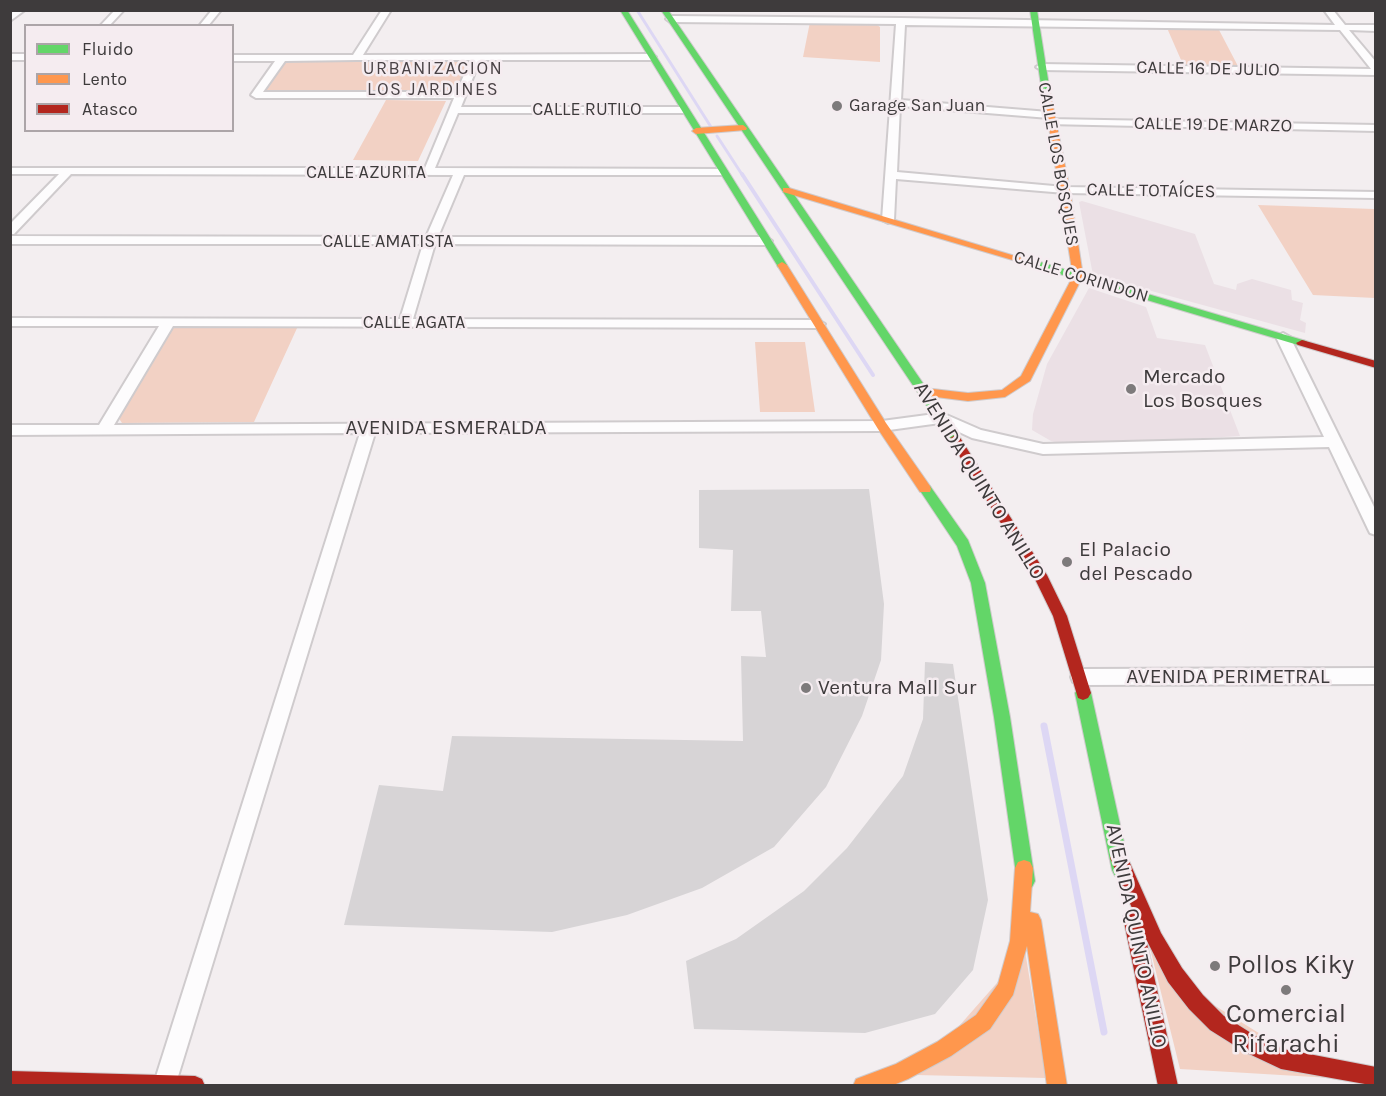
<!DOCTYPE html>
<html>
<head>
<meta charset="utf-8">
<style>
  body { margin:0 }
  #map { position:relative; width:1386px; height:1096px; overflow:hidden; background:#f3eef0; font-family:Karla,sans-serif }
  canvas { display:block }
  .frame { position:absolute; inset:0; border:12px solid #3e3b3c; pointer-events:none }
  .legend { position:absolute; left:24px; top:24px; width:210px; height:108px; box-sizing:border-box; background:#f5ecf0; border:2px solid #aca5a8; margin:0; padding:8px 10px; list-style:none; font-size:18px; color:#3e3b3c }
  .legend li { display:flex; align-items:center; gap:12px; height:30px }
  .legend b { width:30px; border:2px solid #aca5a8 }
</style>
</head>
<body>
<div id="map">
<canvas width="1386" height="1096"></canvas>
<div class="frame"></div>
<ul class="legend">
<li><b style="height:8px;background:#63d668"></b>Fluido</li>
<li><b style="height:8px;background:#ff974d"></b>Lento</li>
<li><b style="height:8px;background:#b3261e"></b>Atasco</li>
</ul>
</div>
<script>
const context = document.querySelector('canvas').getContext('2d');
context.lineJoin = 'round';
function paint(path, color) { context.fillStyle = color; context.fill(path, 'evenodd'); }
const toPath = rows => new Path2D(rows.map(r => 'M' + r).join(''));
function strokePath(path, color, width, dash) { context.strokeStyle = color; context.lineWidth = width; context.lineCap = dash ? 'butt' : 'round'; context.setLineDash(dash || []); context.stroke(path); }
function write(font, color, halo, rows, align = 'center') {
  context.font = font + ' Karla,sans-serif'; context.lineWidth = 5; context.setLineDash([]); context.textBaseline = 'middle'; context.strokeStyle = halo; context.fillStyle = color; for (const [text, x, y, turn = 0] of rows) {
    context.save(); context.translate(x, y); context.rotate((+turn || 0) * Math.PI / 180); context.textAlign = isNaN(turn) ? turn : align; if (halo) context.strokeText(text, 0, 0); context.fillText(text, 0, 0); context.restore();
  }
}
const built = toPath([
  [1082,201,1195,234,1214,284,1236,290,1237,284,1252,279,1291,290,1292,300,1303,303,1300,320,1306,323,1305,333,1093,275,1079,202],
  [1089,288,1146,307,1157,338,1205,345,1240,436,1069,446,1051,441,1032,430,1033,414,1047,364]
]);
const green = toPath([
  [810,22,877,25,880,27,880,62,803,57],
  [1167,28,1218,28,1240,70,1185,69],
  [284,60,464,61,468,64,458,92,455,93,260,92],
  [386,100,446,101,418,161,353,160],
  [1258,205,1374,209,1375,298,1313,295],
  [181,326,298,326,254,422,122,423,118,417,171,329],
  [755,342,805,342,815,412,760,412],
  [1150,948,1164,974,1331,1078,1180,1069],
  [1025,951,1046,1078,916,1075]
]);
const streamFar2 = toPath([
  [637,10,711,127],
  [717,136,743,176]
]);
const streamFar1 = toPath([
  [742,174,873,375]
]);
const stream = toPath([
  [1044,726,1104,1032]
]);
const building = toPath([
  [869,489,884,604,881,660,862,716,826,787,774,847,702,888,627,915,552,932,344,925,379,785,443,791,452,736,743,741,741,656,766,657,761,611,731,611,733,550,699,548,699,490],
  [925,662,953,664,988,900,973,970,935,1014,865,1033,694,1029,686,961,736,939,804,891,847,848,903,776,923,719]
]);
const street = toPath([
  [15,10,25,10,10,21,10,14,15,10],
  [115,10,124,10,109,26,100,26,115,10],
  [212,10,221,10,208,26,199,26,212,10],
  [382,10,391,10,363,55,651,54,656,57,651,60,480,60,461,107,683,107,688,110,683,113,458,113,435,168,722,169,727,172,722,175,464,175,438,237,766,237,772,241,766,245,435,244,413,319,818,320,825,324,818,328,173,326,114,425,882,421,942,413,981,430,1043,444,1324,437,1276,337,1283,333,1290,337,1376,511,1376,535,1370,533,1368,529,1329,447,1043,454,972,438,940,423,882,431,375,433,176,1083,175,1086,153,1086,360,433,10,435,10,425,99,425,159,326,10,326,10,318,400,319,423,244,10,244,10,236,426,237,453,175,71,174,14,234,10,234,10,224,59,174,10,174,10,168,425,168,454,98,256,98,251,95,275,61,232,61,232,55,353,55,382,10],
  [357,60,470,60,457,92,263,92,285,61,357,60],
  [1324,10,1333,10,1345,25,1376,25,1376,31,1349,30,1376,62,1376,75,1041,70,1036,67,1041,64,1371,69,1340,30,905,25,901,100,1049,112,1054,115,1049,118,900,106,897,172,1065,187,1376,192,1376,198,1065,193,896,179,894,220,888,223,882,220,896,24,670,22,666,19,670,16,901,18,1335,25,1324,10],
  [10,54,26,54,26,60,10,60,10,54],
  [1050,119,1376,125,1376,131,1046,124,1045,122,1050,119],
  [1376,668,1376,684,1080,685,1073,682,1071,677,1073,672,1080,669,1376,668]
]);
const fast = toPath([
  [620,10,627,10,787,265,786,267,778,267,777,265,620,10],
  [661,10,668,10,959,436,961,439,959,442,951,442,661,10],
  [1030,10,1037,10,1050,92,1046,94,1042,92,1030,10],
  [1030,259,1306,341,1308,343,1306,345,1298,345,1026,264,1025,262,1030,259],
  [925,484,930,486,968,540,985,583,1010,717,1035,881,1032,887,1026,890,1020,887,1017,881,994,717,971,583,957,546,919,489,925,484],
  [1083,686,1088,688,1091,693,1130,870,1127,876,1121,878,1115,876,1112,870,1075,693,1078,688,1083,686]
]);
const slow = toPath([
  [1043,90,1050,92,1070,190,1083,276,1030,381,1005,397,968,401,920,395,918,392,924,388,968,393,1002,390,1021,376,1073,276,1043,90],
  [743,125,747,128,746,130,696,134,692,131,696,128,743,125],
  [783,188,789,188,1035,262,1030,265,1026,264,783,192,783,188],
  [782,262,787,265,886,423,930,486,931,489,930,492,920,492,878,429,777,265,782,262],
  [1024,860,1030,862,1033,868,1030,912,1038,914,1041,920,1067,1086,1047,1086,1027,946,1013,995,990,1029,951,1056,908,1079,891,1086,853,1086,856,1079,896,1064,937,1042,976,1015,998,984,1010,941,1015,868,1018,862,1024,860]
]);
const jam = toPath([
  [1302,340,1376,361,1376,368,1298,345,1296,343,1302,340],
  [955,435,959,436,1047,575,1067,616,1091,693,1088,698,1083,700,1078,698,1053,616,1034,577,949,439,955,435],
  [1119,850,1125,852,1161,933,1182,968,1203,995,1224,1016,1259,1038,1283,1049,1376,1067,1376,1086,1281,1069,1245,1052,1210,1030,1189,1009,1168,982,1146,939,1178,1086,1158,1086,1123,917,1126,911,1132,908,1110,858,1113,852,1119,850],
  [10,1071,195,1076,202,1079,205,1086,10,1086,10,1071]
]);
const markers = [
  [837,106,6,"#7d7a7b"],
  [1131,389,6,"#7d7a7b"],
  [1067,562,6,"#7d7a7b"],
  [806,688,6,"#7d7a7b"],
  [1215,966,6,"#7d7a7b"],
  [1286,990,6,"#7d7a7b"]
];
const farNeighbourhoodnames = [
  ["URBANIZACION",433,69],
  ["LOS JARDINES",433,90]
];
const farStreetnames = [
  ["CALLE 16 DE JULIO",1208,69,1],
  ["CALLE RUTILO",587,110],
  ["CALLE 19 DE MARZO",1213,125,1],
  ["CALLE LOS BOSQUES",1058,164,80],
  ["CALLE AZURITA",366,173],
  ["CALLE TOTAÍCES",1151,191,1],
  ["CALLE AMATISTA",388,242],
  ["CALLE CORINDON",1081,277,17],
  ["CALLE AGATA",414,323]
];
const farPoinames = [
  ["Garage San Juan",849,106]
];
const poiNames = [
  ["Mercado",1143,377],
  ["Los Bosques",1143,401],
  ["El Palacio",1079,550],
  ["del Pescado",1079,574],
  ["Ventura Mall Sur",818,688]
];
const streetNames = [
  ["AVENIDA ESMERALDA",446,428],
  ["AVENIDA QUINTO ANILLO",979,481,58],
  ["AVENIDA PERIMETRAL",1228,677],
  ["AVENIDA QUINTO ANILLO",1136,936,78]
];
const nearPoinames = [
  ["Pollos Kiky",1227,966],
  ["Comercial",1286,1015,"center"],
  ["Rifarachi",1286,1045,"center"]
];
paint(built, '#ebe0e5');
paint(green, '#f2d1c4');
strokePath(streamFar2, '#ddd7f4', 3);
strokePath(streamFar1, '#ddd7f4', 4);
strokePath(stream, '#ddd7f4', 7);
paint(building, '#d7d4d6');
strokePath(street, '#cfcbcd', 4);
strokePath(fast, '#cfcbcd', 2);
strokePath(slow, '#cfcbcd', 2);
strokePath(jam, '#cfcbcd', 2);
paint(street, '#fdfcfd');
paint(fast, '#63d668');
paint(slow, '#ff974d');
paint(jam, '#b3261e');
for (const [x, y, r, color] of markers) { const dot = new Path2D(); dot.arc(x, y, r, 0, 2 * Math.PI); context.fillStyle = color; context.fill(dot); strokePath(dot, '#f5ecf0', 2); }
context.letterSpacing = '1.5px';
write('18px', '#4a4346', '#f5ecf0', farNeighbourhoodnames);
context.letterSpacing = '0px';
write('18px', '#3e3b3c', '#f5ecf0', farStreetnames);
write('18px', '#3e3b3c', '#f5ecf0', farPoinames, 'left');
write('21px', '#3e3b3c', '#f5ecf0', poiNames, 'left');
write('21px', '#3e3b3c', '#f5ecf0', streetNames);
write('26px', '#3e3b3c', '#f5ecf0', nearPoinames, 'left');
</script>
</body>
</html>
